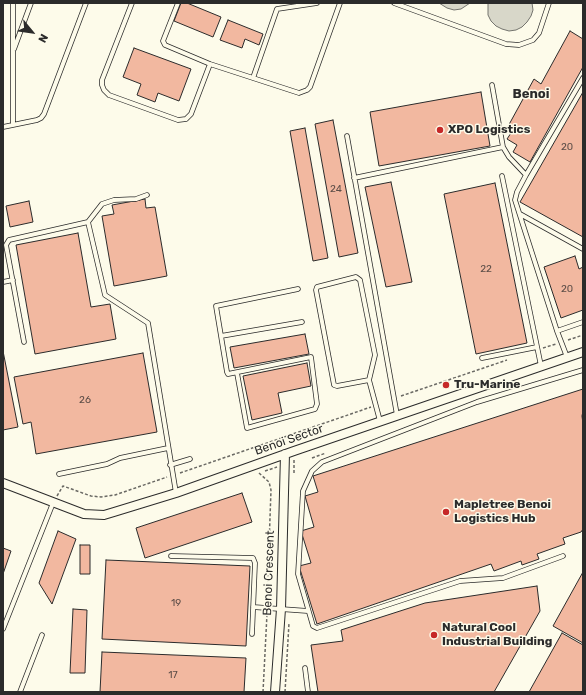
<!DOCTYPE html>
<html>
<head>
<meta charset="utf-8">
<style>
  body { margin:0 }
  #map { position:relative; width:586px; height:695px; overflow:hidden; background:#fdfbea; font-family:Rubik,sans-serif }
  canvas { display:block }
  .frame { position:absolute; inset:0; border:4px solid #2b2b2b; pointer-events:none }
  .north { position:absolute; left:12px; top:12px; width:40px; height:40px; -webkit-text-stroke:3px #fdfbea; paint-order:stroke; rotate:119deg; font-size:11px; font-weight:700; line-height:16px; text-align:center; color:#2b2b2b }
  .north::after { content:''; display:block; margin:auto; width:14px; height:18px; background:#2b2b2b; clip-path:polygon(50% 0,100% 100%,50% 72%,0 100%) }
</style>
</head>
<body>
<div id="map">
<canvas width="586" height="695"></canvas>
<div class="frame"></div>
<div class="north">N</div>
</div>
<script>
const context = document.querySelector('canvas').getContext('2d');
context.lineJoin = 'round';
function paint(path, color) { context.fillStyle = color; context.fill(path, 'evenodd'); }
const toPath = rows => new Path2D(rows.map(r => 'M' + r).join(''));
function strokePath(path, color, width, dash) { context.strokeStyle = color; context.lineWidth = width; context.lineCap = dash ? 'butt' : 'round'; context.setLineDash(dash || []); context.stroke(path); }
function write(font, color, halo, rows, align = 'center') {
  context.font = font + ' Rubik,sans-serif'; context.lineWidth = 3; context.setLineDash([]); context.textBaseline = 'middle'; context.strokeStyle = halo; context.fillStyle = color; for (const [text, x, y, turn = 0] of rows) {
    context.save(); context.translate(x, y); context.rotate((+turn || 0) * Math.PI / 180); context.textAlign = isNaN(turn) ? turn : align; if (halo) context.strokeText(text, 0, 0); context.fillText(text, 0, 0); context.restore();
  }
}
const water = toPath([
  [439,3,470,3,461,9,454,10,447,8,439,3],
  [488,3,532,3,533,10,531,16,527,22,522,27,516,30,509,31,502,29,496,26,491,21,488,15,488,3]
]);
const building = toPath([
  [181,3,187,3,221,17,213,37,174,21,181,3],
  [228,20,263,34,259,45,245,39,242,48,220,40,228,20],
  [570,31,583,39,583,67,530,162,513,152,517,145,507,139,511,133,506,130,534,79,541,84,570,31],
  [134,48,191,69,179,101,158,93,155,102,137,95,141,84,123,77,134,48],
  [481,92,490,146,379,166,370,112,481,92],
  [583,92,583,237,520,202,583,92],
  [333,120,358,253,339,257,315,124,333,120],
  [305,128,328,258,313,261,290,131,305,128],
  [391,182,412,282,386,287,365,187,391,182],
  [495,183,527,343,476,354,444,194,495,183],
  [145,199,146,208,155,207,167,276,114,286,102,216,114,214,112,205,145,199],
  [29,201,33,222,10,227,6,206,29,201],
  [78,233,91,307,110,304,116,339,35,354,16,245,78,233],
  [575,256,579,269,583,267,583,310,561,318,544,267,575,256],
  [305,334,309,354,234,368,230,347,305,334],
  [3,351,18,427,3,430,3,351],
  [143,353,157,432,36,454,31,422,23,424,14,377,143,353],
  [307,363,311,386,278,393,282,413,252,420,243,376,307,363],
  [583,389,583,411,582,416,583,424,583,529,581,532,563,538,565,544,537,554,539,559,522,565,521,561,494,571,491,564,317,624,299,566,311,563,301,531,314,527,305,496,318,492,313,476,583,389],
  [242,493,252,522,145,558,136,528,242,493],
  [58,531,76,539,52,604,39,583,58,531],
  [80,545,90,545,90,574,80,574,80,545],
  [3,548,11,551,3,574,3,548],
  [106,560,250,566,246,646,102,639,106,560],
  [583,572,583,643,553,626,583,572],
  [537,586,540,611,494,692,318,692,311,645,343,641,341,630,425,603,537,586],
  [73,609,87,610,85,673,70,673,73,609],
  [562,633,583,645,583,692,529,692,562,633],
  [102,652,246,658,244,692,100,692,102,652]
]);
const path = toPath([
  [568,340,583,335],
  [543,348,556,344],
  [401,396,507,360],
  [312,458,326,453],
  [265,471,277,467],
  [180,473,371,407],
  [259,473,269,482,271,490,267,602],
  [294,473,294,459],
  [57,496,63,486,91,496,101,497,115,495,167,477],
  [263,692,267,614],
  [285,692,289,623]
]);
const service = toPath([
  [13,3,13,125],
  [132,3,102,80,102,85,104,90,109,95,178,120,186,119,191,114,210,64],
  [178,3,163,41,165,45,210,64,299,93,307,90,310,87,340,3],
  [394,3,506,44,519,45,533,40,539,33,549,3],
  [14,49,31,3],
  [253,78,277,9,317,3],
  [492,85,503,147,509,157,526,175],
  [3,127,37,120,41,118,44,114,86,3],
  [347,136,397,415],
  [502,176,541,366],
  [354,178,503,147],
  [520,214,583,249],
  [88,222,105,295,148,323,176,493],
  [3,282,13,280],
  [557,331,583,322],
  [221,336,302,322],
  [24,342,6,245,9,240,88,222,102,204,114,200,136,199,147,195],
  [567,357,557,331,515,200,517,192,526,175,583,78],
  [482,358,537,347],
  [237,373,247,428,315,409,317,404,311,357,228,374,227,372,216,306,298,289],
  [369,380,337,386,334,385,316,290,317,287,356,277,360,280,375,355,369,380,380,421],
  [170,465,190,459],
  [59,474,107,464,120,458,168,448],
  [171,556,253,558,255,563,252,634],
  [563,556,503,578,460,581,317,628,313,626,298,574,303,491,312,471,322,462,477,402,583,370],
  [253,607,308,611],
  [3,629,53,503],
  [305,668,308,692],
  [20,692,42,635]
]);
const minor = toPath([
  [3,483,84,514,104,515,114,512,176,493,294,451,583,352],
  [275,692,281,609,285,454]
]);
const markers = [
  [440,130,4,"#c62828"],
  [446,385,4,"#c62828"],
  [446,512,4,"#c62828"],
  [434,635,4,"#c62828"]
];
const numberNames = [
  ["20",567,147],
  ["24",336,189],
  ["22",486,269],
  ["20",567,289],
  ["26",85,400],
  ["19",176,603],
  ["17",173,675]
];
const poiNames = [
  ["XPO Logistics",448,130],
  ["Tru-Marine",454,385],
  ["Mapletree Benoi",454,505],
  ["Logistics Hub",454,519],
  ["Natural Cool",442,628],
  ["Industrial Building",442,642]
];
const streetNames = [
  ["Benoi Sector",289,440,-19],
  ["Benoi Crescent",269,573,-88]
];
const neighbourhoodNames = [
  ["Benoi",531,94]
];
paint(water, '#d8d7c9');
strokePath(water, '#74746e', 1);
paint(building, '#f2b8a0');
strokePath(building, '#2b2b2b', 1);
strokePath(service, '#2b2b2b', 5.5);
strokePath(minor, '#2b2b2b', 10);
strokePath(path, '#6a6964', 1.5, [3, 2]);
strokePath(service, '#fdfbea', 4);
strokePath(minor, '#fdfbea', 8);
for (const [x, y, r, color] of markers) { const dot = new Path2D(); dot.arc(x, y, r, 0, 2 * Math.PI); context.fillStyle = color; context.fill(dot); strokePath(dot, '#fdfbea', 1.5); }
write('10px', '#5d4e48', null, numberNames);
write('bold 12px', '#2b2b2b', '#fdfbea', poiNames, 'left');
write('12px', '#2b2b2b', '#fdfbea', streetNames);
write('bold 13px', '#2b2b2b', '#fdfbea', neighbourhoodNames);
</script>
</body>
</html>
